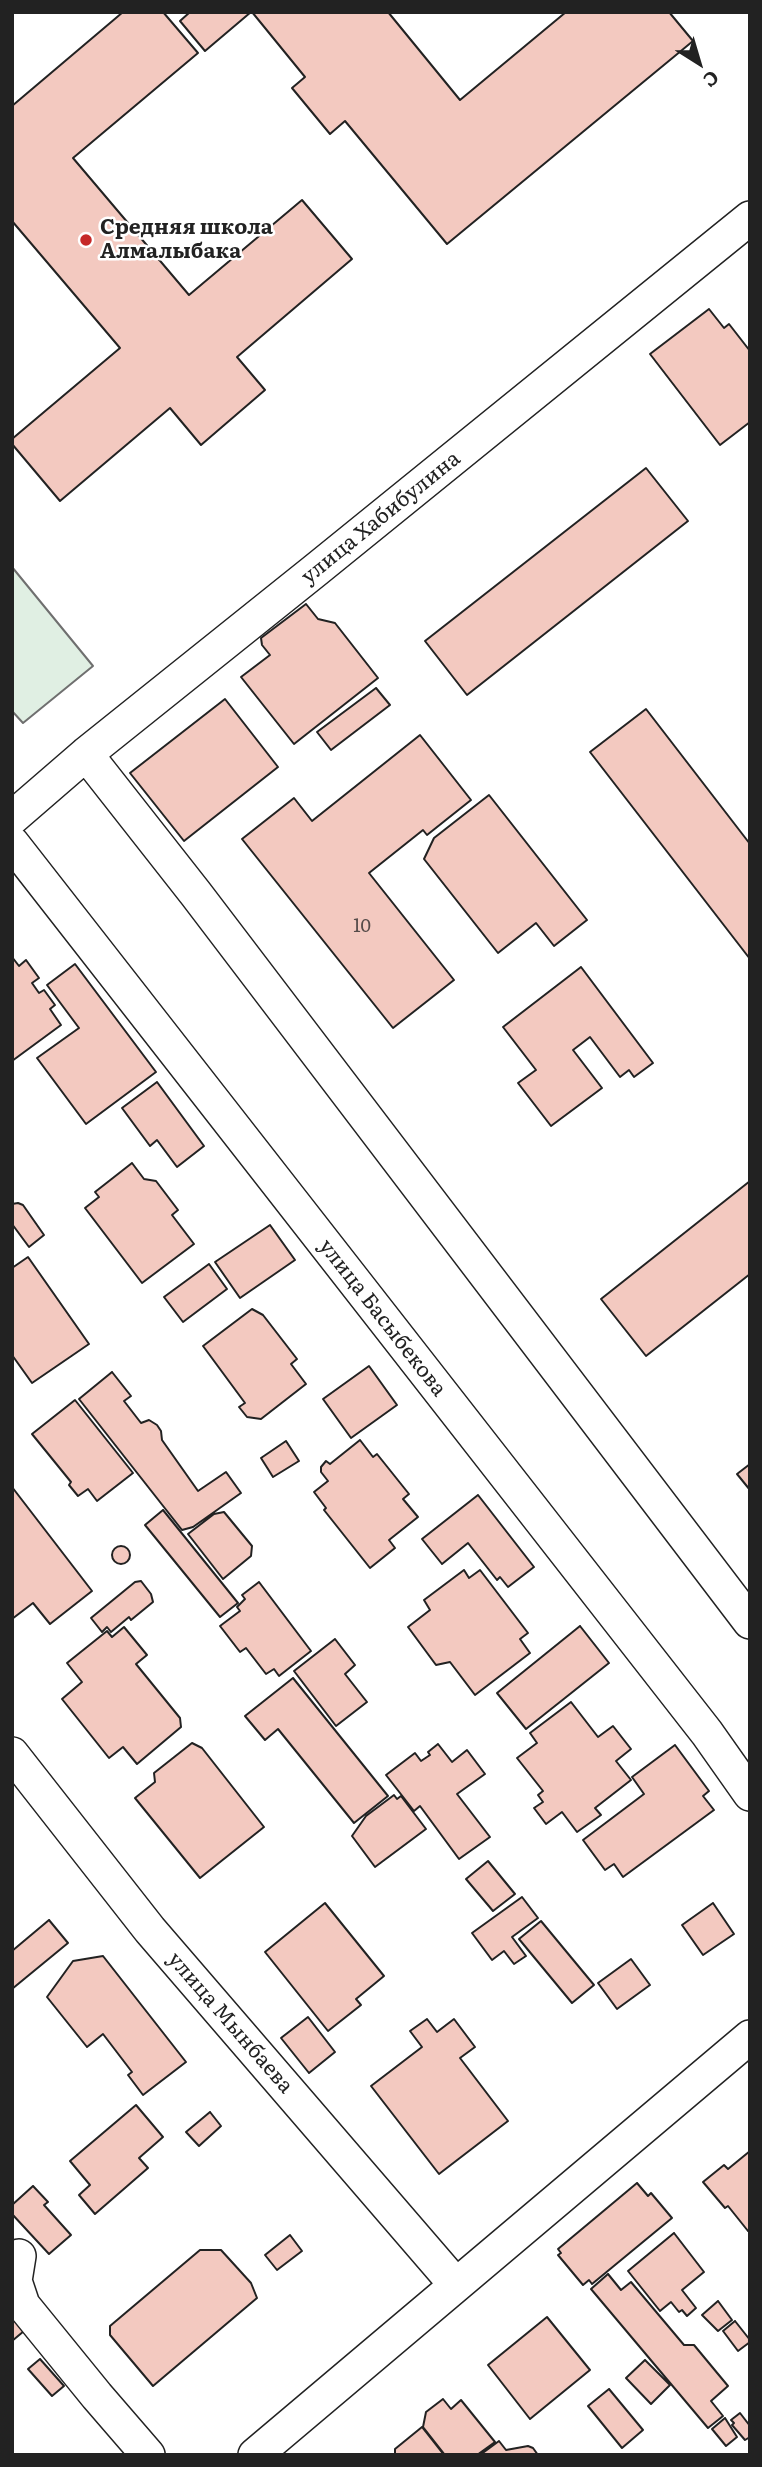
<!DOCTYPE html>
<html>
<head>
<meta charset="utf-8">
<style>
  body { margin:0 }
  #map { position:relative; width:762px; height:2467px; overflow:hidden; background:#fff; font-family:Literata,serif }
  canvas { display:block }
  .frame { position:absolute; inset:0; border:14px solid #222; pointer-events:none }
  .north { position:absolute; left:664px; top:28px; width:70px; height:70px; -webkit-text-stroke:5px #fff; paint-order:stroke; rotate:143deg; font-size:19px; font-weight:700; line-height:28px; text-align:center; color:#222 }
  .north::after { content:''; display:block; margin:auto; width:24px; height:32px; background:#222; clip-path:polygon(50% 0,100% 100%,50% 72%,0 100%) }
</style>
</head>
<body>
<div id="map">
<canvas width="762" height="2467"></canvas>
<div class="frame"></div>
<div class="north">С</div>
</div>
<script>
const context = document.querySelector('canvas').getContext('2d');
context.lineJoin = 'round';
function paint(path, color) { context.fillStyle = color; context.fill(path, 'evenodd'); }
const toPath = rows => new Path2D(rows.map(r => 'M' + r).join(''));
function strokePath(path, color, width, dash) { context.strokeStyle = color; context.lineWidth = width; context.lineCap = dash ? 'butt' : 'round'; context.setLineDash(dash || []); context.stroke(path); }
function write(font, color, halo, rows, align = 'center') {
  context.font = font + ' Literata,serif'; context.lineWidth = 5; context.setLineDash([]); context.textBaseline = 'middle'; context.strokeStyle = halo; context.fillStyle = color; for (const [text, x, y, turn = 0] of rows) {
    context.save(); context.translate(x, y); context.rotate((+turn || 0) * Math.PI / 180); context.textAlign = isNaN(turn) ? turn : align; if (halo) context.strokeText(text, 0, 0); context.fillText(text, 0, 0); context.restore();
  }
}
const green = toPath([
  [12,567,93,666,23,723,12,711,12,567]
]);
const building = toPath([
  [123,12,163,12,198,53,73,158,189,295,302,200,352,259,237,357,265,390,201,445,170,408,60,501,12,444,12,439,120,348,12,221,12,106,123,12],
  [190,12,251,12,205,51,180,21,190,12],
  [252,12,388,12,460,100,566,12,669,12,693,41,447,244,345,121,330,134,292,88,305,77,252,12],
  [709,309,724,328,729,324,750,351,750,422,720,445,650,354,709,309],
  [646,468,688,521,467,695,425,641,646,468],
  [306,604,318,619,335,623,378,678,294,744,241,677,270,655,262,645,261,638,306,604],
  [376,688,390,705,331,750,317,732,376,688],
  [225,699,278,767,184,841,130,773,225,699],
  [646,709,750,844,750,959,590,752,646,709],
  [420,735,471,800,427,835,423,830,369,873,454,980,393,1028,242,839,294,798,312,821,420,735],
  [489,795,587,920,554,946,536,923,498,953,424,859,434,838,489,795],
  [12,957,19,966,26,960,39,978,32,983,39,993,44,990,55,1005,50,1009,61,1025,12,1061,12,957],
  [75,964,156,1072,86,1124,37,1058,79,1028,47,985,75,964],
  [581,967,653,1063,634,1077,629,1070,620,1077,590,1037,573,1050,602,1088,551,1126,518,1083,536,1070,503,1027,581,967],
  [157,1082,204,1146,177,1167,157,1140,150,1146,122,1108,157,1082],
  [132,1163,144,1179,156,1181,178,1210,172,1215,194,1244,142,1283,85,1208,99,1197,95,1192,132,1163],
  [750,1181,750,1274,646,1356,601,1299,750,1181],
  [18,1203,23,1205,44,1235,29,1247,12,1224,12,1204,18,1203],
  [270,1225,295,1260,240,1298,215,1262,270,1225],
  [28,1257,89,1344,32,1383,12,1355,12,1268,28,1257],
  [209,1264,227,1289,183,1322,164,1297,209,1264],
  [252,1309,263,1315,297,1359,291,1364,306,1384,261,1419,247,1417,239,1407,245,1403,203,1346,252,1309],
  [369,1366,397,1405,351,1438,323,1399,369,1366],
  [112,1372,131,1396,124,1401,141,1423,149,1420,157,1425,161,1431,162,1440,198,1491,226,1472,241,1493,193,1527,182,1530,79,1399,112,1372],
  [75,1400,133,1473,97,1501,88,1489,78,1496,69,1485,71,1482,32,1434,75,1400],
  [360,1440,373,1457,377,1454,409,1494,403,1499,418,1517,389,1540,395,1548,370,1568,324,1510,326,1508,314,1492,328,1481,321,1472,321,1467,326,1461,330,1464,360,1440],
  [286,1441,299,1461,273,1477,261,1458,286,1441],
  [750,1464,750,1490,737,1474,750,1464],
  [12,1487,92,1591,50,1624,33,1603,12,1619,12,1487],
  [478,1495,534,1567,508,1587,500,1577,497,1580,468,1543,442,1564,422,1539,478,1495],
  [163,1510,238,1603,220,1617,145,1525,163,1510],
  [224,1512,252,1546,251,1556,223,1579,188,1534,214,1514,224,1512],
  '112 1555a9 9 0 1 1 18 0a9 9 0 1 1-18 0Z',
  [464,1570,469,1578,480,1570,528,1633,520,1639,530,1653,475,1695,450,1662,436,1665,408,1627,430,1610,424,1600,464,1570],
  [141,1581,151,1594,153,1602,131,1620,129,1617,111,1632,107,1627,102,1632,91,1618,135,1582,141,1581],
  [259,1582,311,1651,279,1676,274,1669,266,1674,246,1648,240,1652,220,1626,240,1611,237,1607,245,1599,242,1595,259,1582],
  [580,1626,609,1663,526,1729,497,1693,580,1626],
  [124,1627,147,1655,136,1664,180,1718,181,1727,137,1764,123,1747,109,1758,62,1699,82,1682,67,1663,107,1631,112,1637,124,1627],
  [335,1639,355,1665,345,1674,367,1702,336,1726,294,1671,335,1639],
  [293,1678,388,1796,354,1823,278,1729,265,1740,245,1716,293,1678],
  [571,1702,598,1737,613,1726,631,1749,616,1761,631,1780,595,1808,601,1815,577,1832,562,1812,546,1824,534,1808,543,1802,538,1795,543,1791,517,1758,537,1743,530,1733,571,1702],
  [192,1743,202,1748,264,1827,200,1878,135,1798,155,1782,154,1773,192,1743],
  [438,1744,452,1762,467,1750,485,1774,457,1794,490,1837,459,1859,420,1806,414,1811,386,1775,415,1753,421,1761,430,1755,428,1752,438,1744],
  [675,1745,709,1791,703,1796,714,1810,623,1877,614,1864,605,1870,583,1840,644,1794,632,1777,675,1745],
  [394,1795,397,1799,401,1796,426,1829,375,1867,352,1836,366,1816,394,1795],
  [488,1861,515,1894,493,1911,466,1879,488,1861],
  [522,1897,538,1918,512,1937,526,1956,514,1964,504,1951,492,1960,472,1933,522,1897],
  [325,1903,384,1976,356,1999,361,2005,328,2031,265,1952,325,1903],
  [713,1903,734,1934,703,1955,682,1925,713,1903],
  [49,1920,68,1943,12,1989,12,1951,49,1920],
  [541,1921,594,1985,572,2003,519,1939,541,1921],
  [103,1956,186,2062,143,2095,128,2075,132,2072,103,2034,87,2047,47,1997,73,1961,103,1956],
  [631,1959,650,1985,617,2009,598,1983,631,1959],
  [308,2017,335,2052,309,2073,281,2038,308,2017],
  [427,2019,437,2032,454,2019,475,2047,460,2058,508,2121,439,2174,371,2086,422,2047,410,2031,427,2019],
  [136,2105,163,2137,139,2158,148,2168,95,2214,79,2195,90,2185,70,2161,136,2105],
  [210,2112,221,2126,199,2146,186,2132,210,2112],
  [750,2151,750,2229,748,2231,728,2206,725,2208,703,2182,724,2165,728,2169,750,2151],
  [637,2183,648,2196,651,2193,672,2218,592,2284,589,2280,583,2285,558,2255,561,2253,558,2249,637,2183],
  [33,2186,48,2202,44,2205,71,2235,49,2254,12,2214,12,2205,33,2186],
  [674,2233,704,2272,682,2290,696,2308,687,2316,682,2310,679,2312,671,2302,660,2311,628,2271,674,2233],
  [290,2235,302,2251,277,2270,265,2255,290,2235],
  [200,2250,221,2250,251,2283,257,2298,153,2386,110,2335,110,2326,200,2250],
  [608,2274,621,2290,631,2282,684,2345,694,2345,728,2386,711,2401,723,2416,708,2428,591,2289,608,2274],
  [718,2301,732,2320,718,2331,702,2315,718,2301],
  [12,2316,24,2331,12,2341,12,2316],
  [547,2317,590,2370,530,2419,488,2365,547,2317],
  [735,2321,750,2340,750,2342,738,2351,723,2331,735,2321],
  [40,2359,64,2386,52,2396,28,2369,40,2359],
  [645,2360,670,2385,651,2404,626,2378,645,2360],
  [609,2389,643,2430,622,2448,588,2406,609,2389],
  [443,2399,451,2409,461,2400,495,2442,477,2455,445,2455,423,2427,426,2412,443,2399],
  [740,2413,750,2426,750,2437,745,2440,732,2425,734,2423,731,2420,740,2413],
  [725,2418,737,2437,726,2446,712,2429,725,2418],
  [422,2427,444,2455,395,2455,395,2449,422,2427],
  [499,2441,506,2450,528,2446,533,2448,538,2455,480,2455,499,2441]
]);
const minor = toPath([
  [86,754,196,894,750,1622],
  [12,818,86,754,317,569,750,218],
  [12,843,707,1733,750,1794],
  [12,1754,150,1930,456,2285],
  [19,2256,15,2281,23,2305,97,2396,148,2455],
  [255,2455,750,2037]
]);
const markers = [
  [86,240,7,"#c62828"]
];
const numberNames = [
  ["10",362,927]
];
const poiNames = [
  ["Средняя школа",100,228],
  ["Алмалыбака",100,252]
];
const streetNames = [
  ["улица Хабибулина",381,518,-39],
  ["улица Басыбекова",382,1318,52],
  ["улица Мынбаева",230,2023,49]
];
paint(green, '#e0efe3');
strokePath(green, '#6f6f6f', 2);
paint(building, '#f3c9c0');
strokePath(building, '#222', 2);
strokePath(minor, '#222', 36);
strokePath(minor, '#fff', 33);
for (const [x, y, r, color] of markers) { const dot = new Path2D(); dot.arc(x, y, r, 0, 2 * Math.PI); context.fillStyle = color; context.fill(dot); strokePath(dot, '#fff', 2.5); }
write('18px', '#564c4a', null, numberNames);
write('bold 21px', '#222', '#fff', poiNames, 'left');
write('21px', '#222', '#fff', streetNames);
</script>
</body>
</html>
